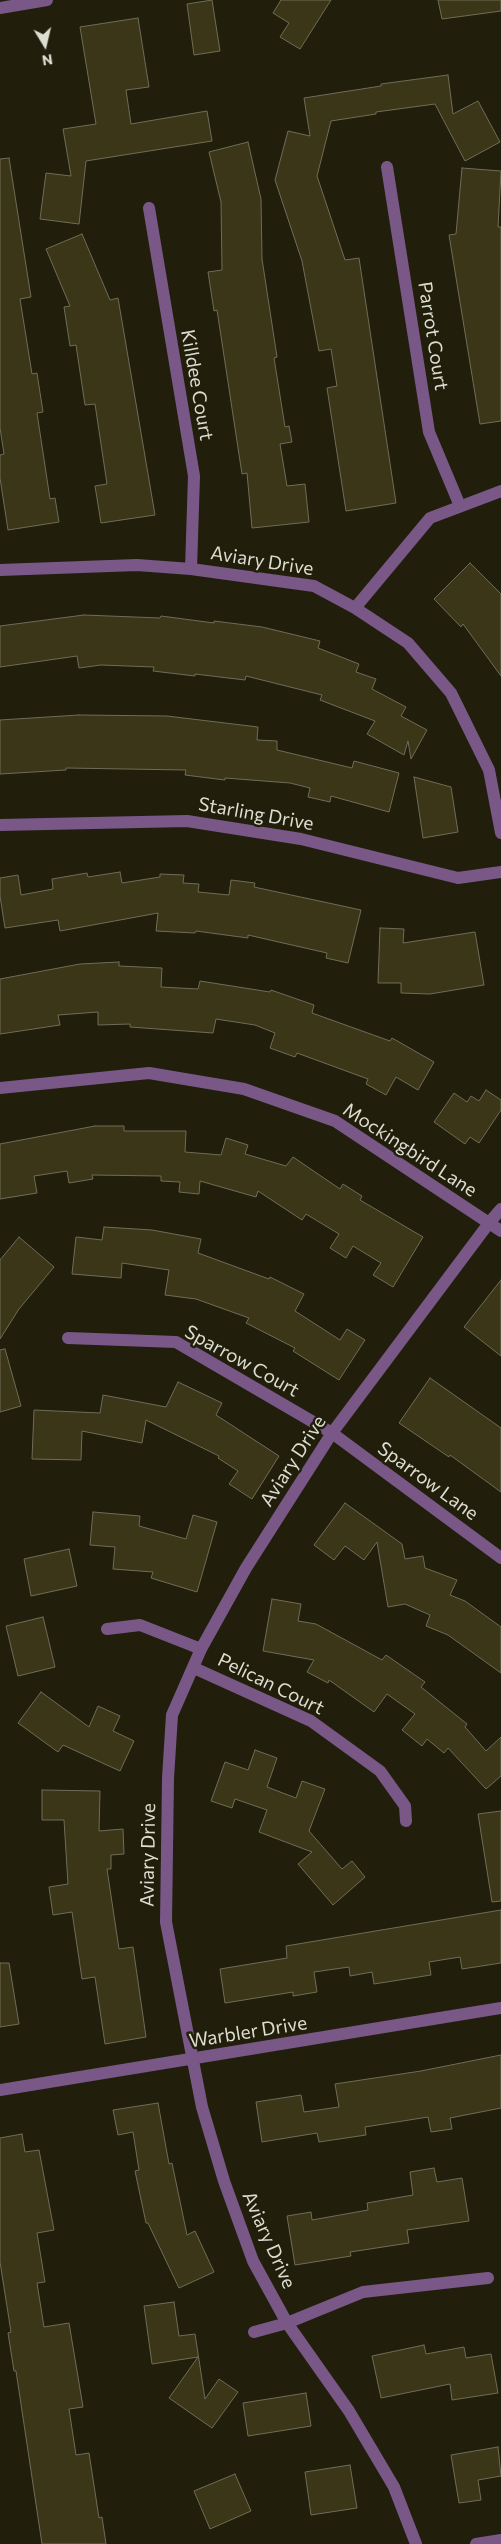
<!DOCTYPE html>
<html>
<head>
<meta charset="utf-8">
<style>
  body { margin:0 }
  #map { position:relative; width:501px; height:2544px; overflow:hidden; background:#211f0c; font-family:Commissioner,sans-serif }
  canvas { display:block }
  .north { position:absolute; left:20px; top:20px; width:50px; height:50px; -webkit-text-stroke:4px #211f0c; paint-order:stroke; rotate:171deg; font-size:14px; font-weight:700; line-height:20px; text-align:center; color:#ddddd1 }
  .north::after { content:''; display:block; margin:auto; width:18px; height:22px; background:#ddddd1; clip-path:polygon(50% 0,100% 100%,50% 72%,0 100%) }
</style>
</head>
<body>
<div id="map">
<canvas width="501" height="2544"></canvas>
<div class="north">N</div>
</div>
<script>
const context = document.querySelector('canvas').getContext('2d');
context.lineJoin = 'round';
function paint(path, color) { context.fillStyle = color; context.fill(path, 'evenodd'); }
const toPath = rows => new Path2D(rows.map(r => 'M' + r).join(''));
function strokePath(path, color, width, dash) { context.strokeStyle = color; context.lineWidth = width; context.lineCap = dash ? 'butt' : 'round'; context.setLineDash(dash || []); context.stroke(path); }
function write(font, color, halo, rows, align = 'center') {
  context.font = font + ' Commissioner,sans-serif'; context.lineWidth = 5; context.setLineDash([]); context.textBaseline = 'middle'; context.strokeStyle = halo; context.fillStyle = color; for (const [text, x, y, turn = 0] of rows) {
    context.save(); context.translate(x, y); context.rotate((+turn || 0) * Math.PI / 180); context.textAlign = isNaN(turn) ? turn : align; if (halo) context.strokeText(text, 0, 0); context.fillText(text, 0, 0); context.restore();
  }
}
const building = toPath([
  [212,0,220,51,194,55,187,4,212,0],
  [281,0,331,0,300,49,280,37,289,23,273,13,281,0],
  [438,0,501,0,501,11,442,19,438,0],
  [138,18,149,87,126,90,131,124,207,111,212,141,86,161,79,224,40,219,46,173,71,176,63,129,96,124,80,27,138,18],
  [448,75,453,114,478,101,500,142,465,161,435,104,376,112,376,114,331,121,317,176,345,260,359,258,396,503,346,511,327,388,337,386,331,349,319,351,302,261,275,180,288,131,310,136,304,98,381,86,381,84,448,75],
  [248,142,261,199,262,259,277,357,274,358,285,427,289,426,292,442,280,444,287,486,305,484,309,522,252,528,247,473,242,474,217,310,214,311,208,272,222,270,221,202,209,152,248,142],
  [9,158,31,297,20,299,32,374,37,373,43,412,37,413,50,499,55,498,59,522,8,530,0,478,0,455,4,454,0,428,0,159,9,158],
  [462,168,501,171,498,227,501,227,501,421,480,424,449,235,456,234,462,168],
  [82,234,110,300,118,298,155,515,101,523,95,486,107,484,95,404,85,405,76,345,70,346,64,307,70,306,46,249,82,234],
  [470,563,501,594,501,676,463,624,461,627,434,599,470,563],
  [84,615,160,618,161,616,214,623,214,621,262,627,320,641,318,648,359,664,356,672,376,679,372,689,406,707,401,716,427,730,411,759,408,741,404,755,367,734,375,721,320,700,322,695,246,676,245,680,195,674,195,676,153,671,154,667,101,665,79,668,77,656,0,667,0,626,84,615],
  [79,715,167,716,258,727,257,740,277,741,277,750,352,768,354,761,399,773,389,812,331,796,330,802,308,797,310,788,290,783,225,778,225,780,185,775,186,770,66,768,66,770,0,774,0,720,79,715],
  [414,777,451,787,458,832,423,838,414,777],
  [120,872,122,883,160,877,160,874,184,875,183,883,199,884,198,892,229,895,231,880,255,883,254,887,361,910,348,963,326,958,327,953,248,935,248,938,196,931,195,933,156,931,158,913,60,931,58,920,5,928,0,896,0,878,18,875,21,895,53,889,52,879,87,873,88,877,120,872],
  [380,928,404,929,403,943,475,932,484,985,430,994,401,993,401,983,378,983,380,928],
  [119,962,119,966,162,968,161,987,198,989,200,981,270,992,271,990,314,1005,312,1013,390,1041,392,1038,434,1062,418,1090,396,1077,386,1095,366,1084,368,1079,297,1053,295,1057,270,1048,275,1033,255,1025,216,1019,213,1033,130,1027,130,1024,98,1025,98,1012,58,1015,60,1025,0,1034,0,979,80,964,119,962],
  [486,1090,501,1100,501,1110,479,1143,470,1137,465,1144,434,1122,454,1093,467,1102,471,1096,479,1101,486,1090],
  [95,1126,124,1126,124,1131,186,1131,185,1152,221,1155,226,1138,248,1145,245,1154,286,1166,293,1157,340,1189,343,1184,362,1196,360,1200,423,1237,393,1287,373,1275,381,1263,353,1246,346,1258,330,1248,339,1234,306,1214,302,1220,258,1191,256,1197,200,1181,199,1194,179,1192,180,1182,161,1181,161,1176,92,1175,93,1179,69,1183,67,1171,34,1176,37,1193,0,1199,0,1144,95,1126],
  [104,1227,152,1230,201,1239,198,1253,269,1279,270,1277,304,1294,295,1311,340,1340,347,1329,365,1340,339,1380,293,1351,295,1348,246,1323,249,1318,196,1299,165,1295,169,1270,122,1263,121,1278,72,1274,76,1237,102,1240,104,1227],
  [19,1237,54,1267,19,1309,0,1339,0,1260,19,1237],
  [501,1280,501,1356,464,1327,501,1280],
  [5,1349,21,1406,0,1412,0,1350,5,1349],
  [430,1378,501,1428,501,1492,450,1455,449,1457,399,1423,430,1378],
  [178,1382,222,1403,216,1415,279,1456,252,1499,229,1484,238,1471,218,1458,219,1456,146,1420,142,1443,82,1431,81,1460,32,1459,34,1410,100,1413,103,1395,166,1407,178,1382],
  [345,1503,402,1544,405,1559,423,1556,425,1568,457,1580,450,1595,465,1601,501,1627,501,1673,448,1635,426,1626,430,1615,405,1604,388,1607,377,1542,364,1560,345,1546,334,1560,314,1545,345,1503],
  [93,1512,140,1516,139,1526,186,1539,193,1515,217,1522,197,1592,151,1578,153,1572,113,1569,115,1547,90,1545,93,1512],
  [69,1549,77,1586,31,1596,24,1559,69,1549],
  [272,1599,301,1604,298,1621,316,1624,382,1660,386,1655,425,1682,421,1687,467,1724,465,1727,486,1751,501,1737,501,1776,486,1789,448,1748,444,1753,427,1739,422,1746,402,1730,415,1714,387,1694,374,1712,329,1680,328,1683,307,1672,314,1660,263,1651,272,1599],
  [43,1617,55,1667,18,1676,6,1626,43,1617],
  [41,1692,89,1727,98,1706,120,1716,113,1731,134,1741,120,1771,63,1745,58,1752,18,1723,41,1692],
  [255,1750,277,1758,267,1787,296,1798,302,1781,325,1789,309,1831,342,1869,352,1861,365,1877,333,1905,298,1864,312,1852,259,1832,267,1810,235,1799,232,1808,211,1801,225,1762,248,1770,255,1750],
  [42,1790,100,1791,99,1831,123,1829,124,1854,111,1855,111,1869,107,1869,119,1949,133,1947,146,2037,105,2044,95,1977,82,1979,72,1912,53,1915,49,1887,68,1884,64,1820,42,1820,42,1790],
  [501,1811,501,1901,492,1902,478,1814,501,1811],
  [501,1910,501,1963,462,1969,460,1957,429,1962,431,1975,374,1984,372,1972,350,1976,349,1967,314,1972,317,1992,293,1996,293,1992,225,2003,220,1969,287,1958,286,1946,501,1910],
  [0,1963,9,1963,19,2024,0,2027,0,1963],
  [501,2055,501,2108,450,2118,452,2129,431,2132,428,2117,365,2127,366,2135,319,2142,317,2133,262,2142,256,2102,301,2095,304,2112,339,2107,335,2084,421,2071,501,2055],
  [158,2103,169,2164,172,2163,187,2235,195,2231,214,2272,179,2288,148,2223,146,2223,135,2171,139,2170,133,2132,118,2135,113,2110,158,2103],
  [22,2134,25,2152,39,2150,54,2230,37,2233,45,2282,37,2283,44,2327,69,2323,83,2407,69,2409,76,2455,89,2453,99,2518,102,2517,106,2544,42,2544,16,2371,14,2371,8,2333,11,2332,0,2262,0,2138,22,2134],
  [434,2168,437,2182,462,2178,469,2221,407,2230,409,2243,350,2252,351,2256,295,2265,287,2216,311,2212,312,2220,368,2210,367,2203,413,2195,410,2172,434,2168],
  [174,2302,179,2336,195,2334,205,2399,219,2379,238,2392,212,2428,169,2398,198,2357,152,2364,144,2306,174,2302],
  [424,2345,426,2354,464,2347,466,2358,491,2354,498,2393,452,2400,450,2384,381,2398,372,2356,424,2345],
  [306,2393,311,2426,248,2436,243,2403,306,2393],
  [498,2447,501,2476,478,2480,481,2500,459,2503,451,2455,498,2447],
  [350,2465,357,2508,311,2515,305,2472,350,2465],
  [235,2474,251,2511,210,2529,194,2491,235,2474]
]);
const minor = toPath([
  [0,8,47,0],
  [387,167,429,432,460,506],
  [149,208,194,476,191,569],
  [0,570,137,565,191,569,314,586,355,608,408,643,451,693,489,770,501,833],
  [355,608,430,518,501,491],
  [0,825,187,821,301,839,458,878,501,872],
  [0,1088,149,1073,244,1089,335,1121,501,1231],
  [68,1338,176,1342,332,1433,501,1558],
  [107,1629,140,1625,201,1649],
  [194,1668,311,1721,380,1771,405,1806,406,1821],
  [0,2090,501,2008],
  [254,2332,287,2323,363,2292,488,2278],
  [416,2544,394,2487,349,2411,287,2323,253,2261,224,2181,202,2107,166,1922,168,1778,172,1715,201,1649,246,1568,332,1433,489,1223,501,1209],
  [476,2544,501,2540]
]);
const streetNames = [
  ["Parrot Court",433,336,81],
  ["Killdee Court",197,385,80],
  ["Aviary Drive",262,561,9],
  ["Starling Drive",256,814,10],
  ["Mockingbird Lane",410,1150,33],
  ["Sparrow Court",242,1361,29],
  ["Aviary Drive",293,1461,-57],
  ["Sparrow Lane",428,1481,36],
  ["Pelican Court",271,1684,26],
  ["Aviary Drive",148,1855,-89],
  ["Warbler Drive",248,2032,-9],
  ["Aviary Drive",269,2240,66]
];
paint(building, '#3a3617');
strokePath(building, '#6f6d57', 1);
strokePath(minor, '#795887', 12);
write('19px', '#ddddd1', '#211f0c', streetNames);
</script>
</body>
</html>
